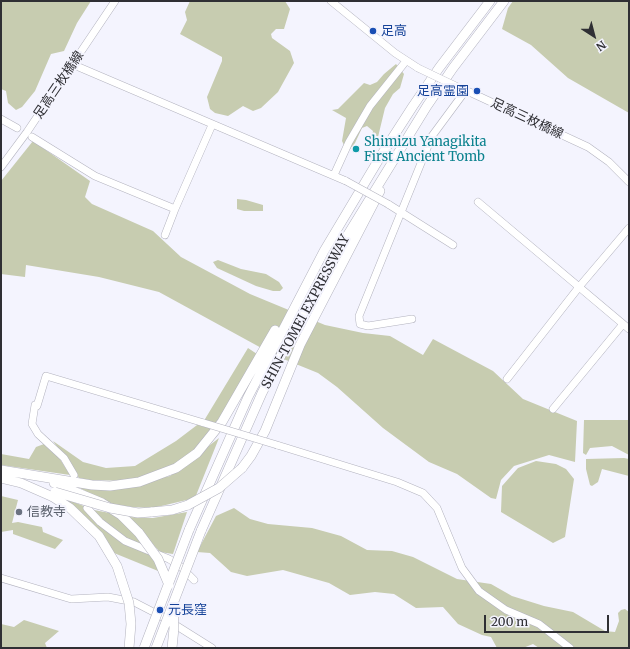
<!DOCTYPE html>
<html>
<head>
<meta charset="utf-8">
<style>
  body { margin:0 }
  #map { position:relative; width:630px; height:649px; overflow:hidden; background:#f4f4fe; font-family:Merriweather,serif }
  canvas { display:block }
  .frame { position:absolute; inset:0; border:2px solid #2f2f34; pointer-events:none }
  .north { position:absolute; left:574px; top:16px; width:40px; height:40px; -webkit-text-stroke:3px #f4f4fe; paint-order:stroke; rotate:144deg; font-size:11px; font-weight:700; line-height:16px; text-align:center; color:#2f2f34 }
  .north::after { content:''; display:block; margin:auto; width:14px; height:18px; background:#2f2f34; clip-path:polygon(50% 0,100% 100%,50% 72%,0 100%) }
  .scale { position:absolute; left:484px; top:615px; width:125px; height:18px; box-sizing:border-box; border:2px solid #2f2f34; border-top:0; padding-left:5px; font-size:12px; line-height:14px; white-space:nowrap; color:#2f2f34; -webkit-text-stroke:3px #f4f4fe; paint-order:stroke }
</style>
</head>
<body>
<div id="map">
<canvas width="630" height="649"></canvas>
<div class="frame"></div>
<div class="north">N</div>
<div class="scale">200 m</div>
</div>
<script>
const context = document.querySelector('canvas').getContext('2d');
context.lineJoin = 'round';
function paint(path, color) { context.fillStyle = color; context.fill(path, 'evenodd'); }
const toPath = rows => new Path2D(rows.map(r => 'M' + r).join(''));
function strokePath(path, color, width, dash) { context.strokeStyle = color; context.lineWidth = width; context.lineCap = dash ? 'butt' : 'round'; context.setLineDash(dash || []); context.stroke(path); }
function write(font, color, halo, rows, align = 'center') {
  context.font = font + ' Merriweather,"Noto Sans JP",serif'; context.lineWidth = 4; context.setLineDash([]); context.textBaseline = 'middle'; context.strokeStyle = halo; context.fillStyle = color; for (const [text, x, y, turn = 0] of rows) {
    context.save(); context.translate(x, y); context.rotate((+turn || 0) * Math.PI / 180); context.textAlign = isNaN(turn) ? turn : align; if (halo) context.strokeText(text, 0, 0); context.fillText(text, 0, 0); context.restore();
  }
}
const green = toPath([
  [1,1,91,1,77,23,64,51,51,54,35,91,22,107,16,110,8,103,6,91,1,89],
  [190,1,285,1,290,9,284,29,276,29,271,34,272,38,290,51,294,63,278,92,261,108,253,111,243,106,228,116,215,113,210,109,207,97,222,61,222,57,180,34,187,20,185,12],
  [513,1,629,1,629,113,568,78,531,45,502,29,508,8],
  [396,64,404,74,400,88,393,94,385,108,378,137,374,141,371,140,373,131,367,126,362,128,355,143,350,149,345,147,342,141,346,118,332,110,338,109,364,83,370,85,377,82,384,74],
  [33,141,90,181,85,197,92,204,153,231,181,257,250,294,325,325,363,333,390,336,423,355,433,339,493,371,523,399,577,421,575,462,549,455,514,466,501,480,496,499,491,498,457,474,429,462,383,428,337,387,318,373,276,356,159,292,99,277,26,265,25,277,1,274,1,181],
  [237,199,246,200,263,205,263,211,244,211,237,209],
  [218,260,241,269,266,274,279,282,283,288,280,291,273,291,256,286,217,268,213,262],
  [248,348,257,354,220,424,199,447,168,472,134,481,90,480,79,478,53,441,83,462,106,468,135,466,176,441,205,419],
  [584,420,629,420,629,455,612,446,590,448,586,455,583,453],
  [219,438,195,498,153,508,132,507,111,504,98,499,80,488,80,485,148,481,170,476],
  [44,444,60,459,70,475,1,465,1,454,29,459,36,447],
  [624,458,629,459,629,476,602,469,598,482,592,486,590,485,586,469,586,459],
  [536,461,556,464,566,469,574,479,565,537,553,543,501,512,502,486,518,468],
  [1,496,18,500,12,523,18,522,42,527,43,532,63,540,55,549,13,534,13,530,1,532],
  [58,496,94,510,115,514,142,539,163,573,114,553],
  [234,508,250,519,268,524,312,528,341,536,367,550,392,551,413,557,457,579,491,584,512,596,544,606,573,612,605,631,615,632,619,621,618,613,621,610,625,609,629,612,629,648,539,648,533,644,523,648,497,648,491,637,482,635,458,624,443,607,416,608,394,594,375,592,350,595,329,583,283,570,247,576,231,572,210,553,197,552,216,516],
  [187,512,173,554,160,552,127,517,153,518],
  [24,620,59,631,45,643,47,648,1,648,1,624,14,627]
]);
const secondary = toPath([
  [331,1,395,53,418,68],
  [74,65,346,181],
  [463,89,588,147,609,162,629,182],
  [1,119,17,128],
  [32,137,95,176,175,209],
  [1,167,27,132,115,1],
  [334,175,349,142,370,106,406,61],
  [478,202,629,329],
  [388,204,453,245],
  [165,235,175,209,212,125],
  [412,319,368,326,360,324,359,316,432,136,466,90],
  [507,379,579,287,629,228],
  [553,409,623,324],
  [277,445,397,482,423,493,437,508,462,568,479,591,506,610,539,624,570,648],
  [74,475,64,458,38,434,32,424,35,405,37,406,46,376,204,423],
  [87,508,100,522,125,541,169,559,180,566,194,580],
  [1,578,71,599,108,597,134,602,161,616,212,648]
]);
const highway = toPath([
  [242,468,251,456,265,431,300,345,380,191],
  [1,470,92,485,110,486,139,482,176,468,197,453,222,422,275,330],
  [1,478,21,483,53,497],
  [54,483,102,503,121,515,139,533],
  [151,512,172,510,188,505],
  [189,530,248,397,324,251,382,154,413,106,439,68,490,1],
  [201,531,262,393,296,326,342,244,427,106,453,68,504,1]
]);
const secondaryBridge = toPath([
  [418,68,462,89],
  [346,181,388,204],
  [204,423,277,445]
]);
const highwayBridge = toPath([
  [55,492,110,508,138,513,151,512],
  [53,497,70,508,99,536,117,566,129,603,131,624,129,648],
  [188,505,219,488,242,468],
  [139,533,158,559,169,585],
  [144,648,189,530],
  [156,648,201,531],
  [172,648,174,628,173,605]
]);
const markers = [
  [373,31,4,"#1a4fb4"],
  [477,91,4,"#1a4fb4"],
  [356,149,4,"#0f9aa8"],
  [19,512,4,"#6b7280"],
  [160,610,4,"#1a4fb4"]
];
const transitNames = [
  ["足高",381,31],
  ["足高霊園",469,91,"right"],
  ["元長窪",168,610]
];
const streetNames = [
  ["足高三枚橋線",59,85,-56],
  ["足高三枚橋線",527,119,25],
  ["SHIN-TOMEI EXPRESSWAY",306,312,-62]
];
const cultureNames = [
  ["Shimizu Yanagikita",364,142],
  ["First Ancient Tomb",364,157]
];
const worshipNames = [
  ["信教寺",27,512]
];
paint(green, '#c7ccb0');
strokePath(secondary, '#b3b3bf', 8);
strokePath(highway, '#b3b3bf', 10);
strokePath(secondary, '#fff', 7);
strokePath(highway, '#fff', 9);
strokePath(secondaryBridge, '#b3b3bf', 8, []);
strokePath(highwayBridge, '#b3b3bf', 10, []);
strokePath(secondaryBridge, '#fff', 7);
strokePath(highwayBridge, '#fff', 9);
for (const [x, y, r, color] of markers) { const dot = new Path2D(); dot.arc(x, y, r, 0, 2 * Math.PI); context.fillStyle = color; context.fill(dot); strokePath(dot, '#f4f4fe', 1.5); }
write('13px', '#164399', '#f4f4fe', transitNames, 'left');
write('13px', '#2f2f34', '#f4f4fe', streetNames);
write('13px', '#0d838f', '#f4f4fe', cultureNames, 'left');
write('13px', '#5b616d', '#f4f4fe', worshipNames, 'left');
</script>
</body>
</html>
